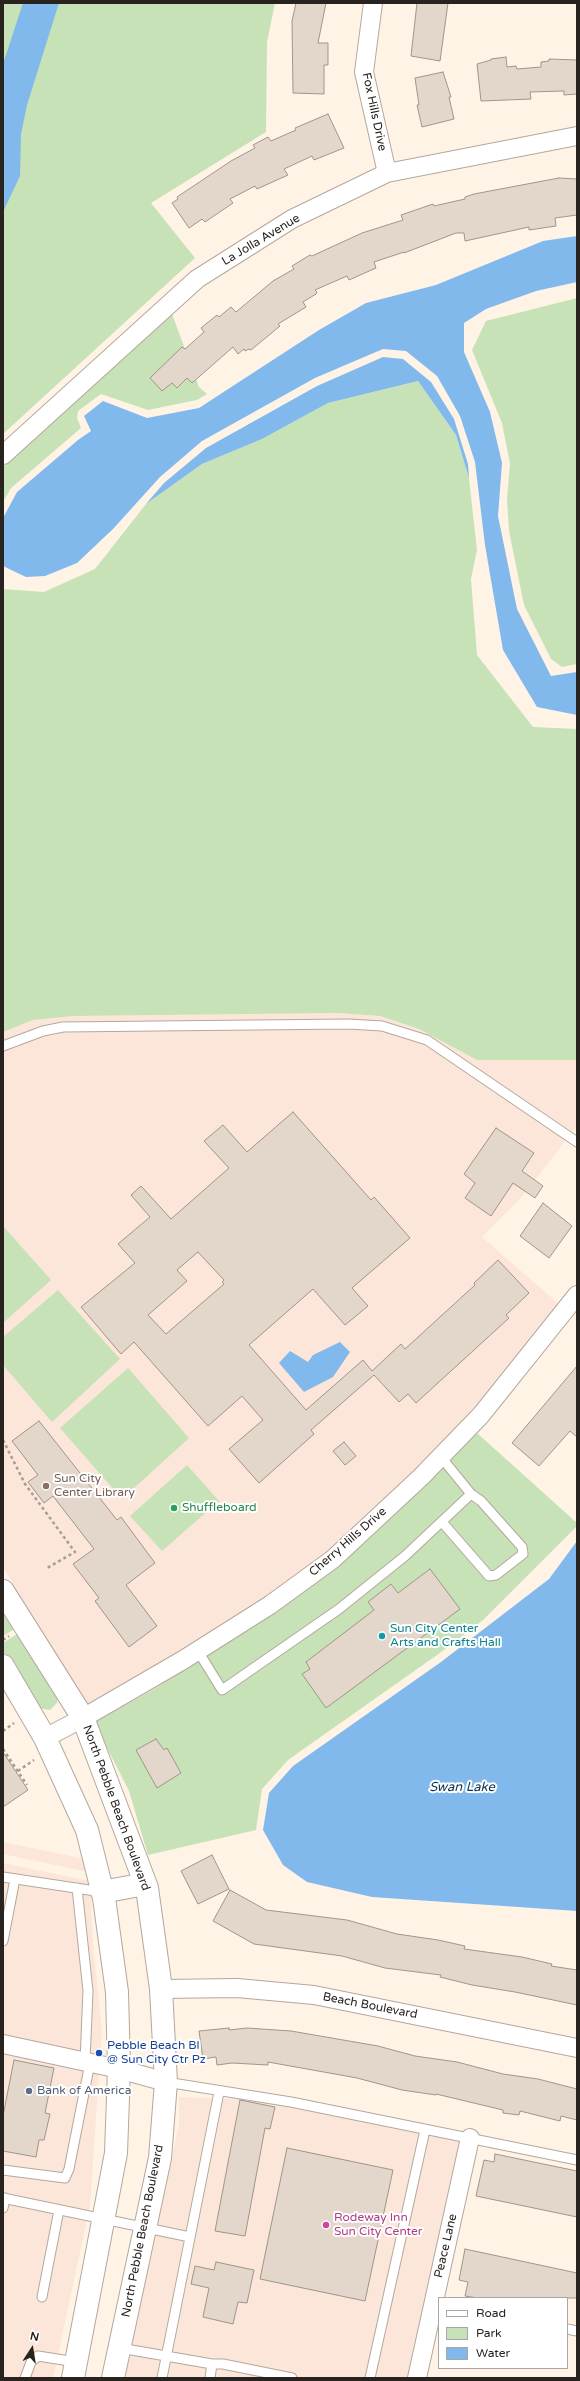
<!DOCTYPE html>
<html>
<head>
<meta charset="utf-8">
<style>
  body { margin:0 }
  #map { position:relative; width:580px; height:2381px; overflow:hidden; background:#fff3e6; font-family:"Varela Round",sans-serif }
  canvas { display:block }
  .frame { position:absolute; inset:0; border:4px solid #28231f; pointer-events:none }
  .legend { position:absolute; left:438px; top:2297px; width:130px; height:72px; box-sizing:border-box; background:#fff; border:1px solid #a9a7a5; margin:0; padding:5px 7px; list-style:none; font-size:12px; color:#28231f }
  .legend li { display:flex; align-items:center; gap:8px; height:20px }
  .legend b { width:20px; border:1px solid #a9a7a5 }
  .north { position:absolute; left:12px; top:2329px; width:40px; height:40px; -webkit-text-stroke:3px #fff; paint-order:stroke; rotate:12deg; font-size:11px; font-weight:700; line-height:16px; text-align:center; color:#28231f }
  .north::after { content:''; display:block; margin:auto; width:14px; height:18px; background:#28231f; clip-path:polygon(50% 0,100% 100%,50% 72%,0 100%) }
</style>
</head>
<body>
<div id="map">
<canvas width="580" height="2381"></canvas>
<div class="frame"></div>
<ul class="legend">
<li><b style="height:5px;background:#fff"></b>Road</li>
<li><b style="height:11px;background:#c7e2b6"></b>Park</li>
<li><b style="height:11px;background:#81b9ed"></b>Water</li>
</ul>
<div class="north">N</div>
</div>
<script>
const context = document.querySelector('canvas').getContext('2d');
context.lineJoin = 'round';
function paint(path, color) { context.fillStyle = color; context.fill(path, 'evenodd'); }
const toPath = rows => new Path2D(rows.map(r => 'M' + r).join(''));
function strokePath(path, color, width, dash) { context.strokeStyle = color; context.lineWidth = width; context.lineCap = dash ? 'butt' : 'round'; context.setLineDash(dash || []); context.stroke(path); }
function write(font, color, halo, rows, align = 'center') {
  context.font = font + ' "Varela Round",sans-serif'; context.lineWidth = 4; context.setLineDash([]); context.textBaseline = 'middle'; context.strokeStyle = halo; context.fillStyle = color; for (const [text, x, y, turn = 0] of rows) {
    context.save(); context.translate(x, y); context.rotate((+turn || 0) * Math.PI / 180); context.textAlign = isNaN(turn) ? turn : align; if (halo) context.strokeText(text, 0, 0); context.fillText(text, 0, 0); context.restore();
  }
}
const commercial = toPath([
  [337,1013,380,1016,419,1029,477,1060,574,1060,577,1061,577,1126,521,1198,482,1237,559,1304,475,1409,416,1469,328,1551,266,1597,179,1652,86,1706,3,1567,3,1032,33,1020,73,1016],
  [3,1842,85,1859,88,1872,3,1854],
  [3,1863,90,1881,93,1944,102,2031,90,2206,53,2378,3,2378],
  [179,2097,274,2100,461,2138,409,2378,125,2378,179,2124]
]);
const green = toPath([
  [3,3,275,3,267,42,266,132,151,203,195,258,3,434],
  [577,298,577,664,562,667,551,659,524,605,509,531,507,499,510,464,502,423,472,350,486,321],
  [172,314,199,387,207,394,197,400,148,410,101,394,78,411,77,418,81,428,11,488,3,502,3,467],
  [418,381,456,435,469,478,477,550,471,579,477,655,533,727,577,729,577,1061,574,1060,477,1060,419,1029,380,1016,337,1013,73,1016,33,1020,3,1032,3,589,44,592,95,569,146,504,202,464,262,439,328,403],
  [3,1226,51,1280,3,1323],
  [58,1290,120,1359,52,1422,3,1365,3,1337],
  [128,1368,189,1438,122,1499,60,1428],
  [477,1433,577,1523,577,1526,483,1620,437,1655,288,1760,262,1789,256,1830,148,1855,129,1791,94,1722,149,1692,274,1613,337,1567,427,1484],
  [187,1465,219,1501,162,1551,130,1516],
  [3,1607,16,1628,3,1636],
  [19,1633,58,1697,57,1703,50,1710,43,1709,36,1704,3,1651,3,1643]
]);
const water = toPath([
  [23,3,59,3,27,105,21,134,20,176,3,212,3,64],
  [577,236,577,282,536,291,486,309,464,323,464,352,490,412,502,463,498,516,517,609,551,676,577,672,577,715,537,707,503,650,485,545,475,462,460,416,437,376,406,351,383,349,315,378,202,441,160,477,113,529,77,563,45,576,26,577,3,566,3,518,17,492,78,440,91,431,84,416,103,401,147,418,199,408,319,330,366,303,436,285,543,241],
  [383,357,403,359,431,382,454,419,468,464,469,478,456,435,418,381,328,403,262,439,202,464,146,504,164,483,206,448,317,386],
  [340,1342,350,1352,333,1377,304,1392,279,1363,290,1351,308,1362,313,1355],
  [577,1541,577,1911,372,1897,307,1882,283,1865,263,1830,269,1793,293,1766,441,1662,549,1579]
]);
const building = toPath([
  [296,3,326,3,318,43,328,43,328,65,324,65,324,94,293,93,292,21,296,3],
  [417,3,448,3,440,61,411,56,417,3],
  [506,57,507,67,516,66,517,69,541,67,541,62,549,61,549,59,577,60,577,94,564,95,564,91,530,92,531,99,481,101,477,64,491,60,491,59,506,57],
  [443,72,451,97,449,97,454,119,422,127,417,105,419,105,415,78,443,72],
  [328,114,344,148,314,160,312,156,284,169,288,175,257,189,255,186,230,199,233,203,205,222,202,219,189,228,172,203,178,199,177,197,231,161,255,148,253,145,268,137,271,141,296,130,295,128,328,114],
  [559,178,577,179,577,215,555,218,556,226,529,230,529,227,465,241,464,233,456,233,404,253,404,252,374,262,376,268,349,280,347,276,315,290,317,292,316,294,303,302,306,307,278,324,280,326,251,350,249,349,245,351,244,349,238,354,233,347,192,383,187,378,177,388,172,383,162,391,150,378,182,347,185,349,204,332,201,328,217,315,219,317,231,307,236,312,273,281,294,269,292,266,310,255,312,256,362,233,403,220,401,215,433,204,434,206,465,199,465,197,474,194,559,178],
  [293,1112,371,1200,374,1197,410,1238,352,1288,368,1306,345,1325,313,1289,249,1345,306,1410,363,1360,372,1371,401,1344,405,1349,475,1285,474,1283,498,1260,529,1293,506,1315,509,1318,416,1403,408,1394,399,1402,374,1375,311,1430,314,1434,259,1483,229,1449,263,1420,242,1396,208,1426,134,1342,121,1354,81,1307,135,1263,118,1244,150,1217,131,1195,141,1186,171,1219,229,1168,204,1141,223,1125,247,1152,293,1112],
  [198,1252,224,1280,222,1282,224,1284,166,1334,148,1315,187,1281,177,1270,198,1252],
  [496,1128,534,1153,522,1171,543,1186,535,1198,513,1183,491,1216,465,1198,475,1183,464,1174,496,1128],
  [543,1203,572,1226,549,1258,520,1236,543,1203],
  [577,1366,577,1437,570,1431,539,1466,512,1443,577,1366],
  [39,1421,117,1520,121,1517,155,1563,126,1585,157,1626,129,1647,95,1601,99,1598,73,1564,94,1549,53,1496,44,1503,28,1482,38,1475,12,1441,39,1421],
  [344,1442,356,1456,345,1465,333,1451,344,1442],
  [430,1569,460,1609,326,1708,302,1674,310,1669,306,1662,374,1610,368,1602,391,1584,398,1593,430,1569],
  [156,1739,164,1750,167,1748,181,1773,157,1788,136,1750,156,1739],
  [3,1752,28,1790,3,1807,3,1752],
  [212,1855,229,1889,198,1904,181,1871,212,1855],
  [230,1890,266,1910,347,1920,397,1934,438,1940,465,1946,464,1949,522,1957,552,1964,551,1966,577,1970,577,2005,515,1992,472,1985,440,1977,441,1975,385,1968,342,1956,254,1944,213,1921,230,1890],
  [229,2028,229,2030,247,2028,291,2031,378,2046,415,2056,457,2062,503,2074,538,2079,577,2089,577,2120,561,2116,560,2121,520,2111,519,2115,503,2113,503,2110,436,2094,436,2095,402,2090,357,2078,268,2062,268,2065,232,2063,217,2065,216,2057,203,2059,199,2031,229,2028],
  [14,2060,54,2068,45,2113,50,2114,44,2140,39,2140,36,2157,3,2151,3,2116,14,2060],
  [240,2100,275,2107,270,2129,265,2128,245,2236,215,2231,240,2100],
  [287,2148,393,2170,365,2301,260,2279,287,2148],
  [495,2154,577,2171,577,2217,476,2196,484,2160,494,2162,495,2154],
  [465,2249,577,2273,577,2298,478,2298,465,2296,468,2282,459,2280,465,2249],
  [216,2262,254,2270,247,2303,238,2302,233,2324,203,2317,209,2288,191,2284,195,2266,214,2270,216,2262]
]);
const path = toPath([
  [3,1440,25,1484,75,1552,47,1568],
  [3,1640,9,1636],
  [3,1731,14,1723],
  [3,1749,27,1785],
  [18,1771,34,1760]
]);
const lane = toPath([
  [3,1046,43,1031,63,1027,349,1024,382,1026,427,1040,577,1142],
  [442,1522,489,1576,496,1575,523,1554,522,1547,481,1501,471,1494],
  [198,1651,222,1690,339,1609,405,1556,471,1494,441,1457],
  [3,1877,102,1892],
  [77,1888,88,1991,85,2061],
  [3,1941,15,1879],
  [166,2082,291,2102,577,2160],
  [3,2170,65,2178,69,2169,90,2063],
  [3,2198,190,2237],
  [3,2208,5,2198],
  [42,2297,59,2210],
  [567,2329,577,2331],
  [120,2348,212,2364,210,2378],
  [212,2364,223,2364,292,2378],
  [25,2378,31,2362,38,2356,76,2362],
  [162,2378,219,2092],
  [370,2378,425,2130]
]);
const street = toPath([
  [373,3,364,72,387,173],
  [3,455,197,279,292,219,387,173,577,136],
  [45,1738,83,1718,183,1660,270,1605,333,1559,421,1477,481,1415,577,1295],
  [161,1989,237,1988,314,1995,577,2048],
  [3,2044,119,2069,166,2082],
  [417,2378,470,2138]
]);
const secondary = toPath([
  [3,1591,83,1718,147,1888,161,1989,166,2082,160,2158,113,2378],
  [3,1666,45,1738,87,1830,104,1898,117,1992,119,2069,116,2153,73,2378],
  [102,1892,145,1884]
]);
const markers = [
  [46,1486,4,"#8d6e63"],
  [174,1508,4,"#2e9e5b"],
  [382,1636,4,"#0f9aa8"],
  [99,2053,4,"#1a4fb4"],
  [29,2091,4,"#5c6f8a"],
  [326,2225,4,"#d1479c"]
];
const streetNames = [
  ["Fox Hills Drive",374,112,78],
  ["La Jolla Avenue",261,240,-31],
  ["Cherry Hills Drive",348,1542,-41],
  ["North Pebble Beach Boulevard",116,1808,70],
  ["Beach Boulevard",370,2006,11],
  ["North Pebble Beach Boulevard",143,2231,-79],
  ["Peace Lane",446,2246,-77]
];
const educationNames = [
  ["Sun City",54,1479],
  ["Center Library",54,1493]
];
const leisureNames = [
  ["Shuffleboard",182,1508]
];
const cultureNames = [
  ["Sun City Center",390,1629],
  ["Arts and Crafts Hall",390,1643]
];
const transitNames = [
  ["Pebble Beach Bl",107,2046],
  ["@ Sun City Ctr Pz",107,2060]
];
const serviceNames = [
  ["Bank of America",37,2091]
];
const hotelNames = [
  ["Rodeway Inn",334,2218],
  ["Sun City Center",334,2232]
];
const waterNames = [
  ["Swan Lake",462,1788]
];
paint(commercial, '#fce6d9');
paint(green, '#c7e2b6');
paint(water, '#81b9ed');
paint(building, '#e2d7ca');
strokePath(building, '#a0958a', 1);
strokePath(lane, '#b4a89d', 11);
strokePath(street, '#b4a89d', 20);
strokePath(secondary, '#b4a89d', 24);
strokePath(path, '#a69d94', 2.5, [3, 3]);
strokePath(lane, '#fff', 9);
strokePath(street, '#fff', 18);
strokePath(secondary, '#fff', 22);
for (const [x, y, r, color] of markers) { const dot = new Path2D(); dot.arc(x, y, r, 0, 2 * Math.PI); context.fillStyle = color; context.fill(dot); strokePath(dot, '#fff', 1.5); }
write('12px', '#28231f', '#fff', streetNames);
write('12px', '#785e54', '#fff', educationNames, 'left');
write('12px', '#27864d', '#fff', leisureNames, 'left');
write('12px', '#0d838f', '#fff', cultureNames, 'left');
write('12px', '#164399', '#fff', transitNames, 'left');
write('12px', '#4e5e75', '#fff', serviceNames, 'left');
write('12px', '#b23c85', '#fff', hotelNames, 'left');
write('italic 13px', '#083355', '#fff', waterNames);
</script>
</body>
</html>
